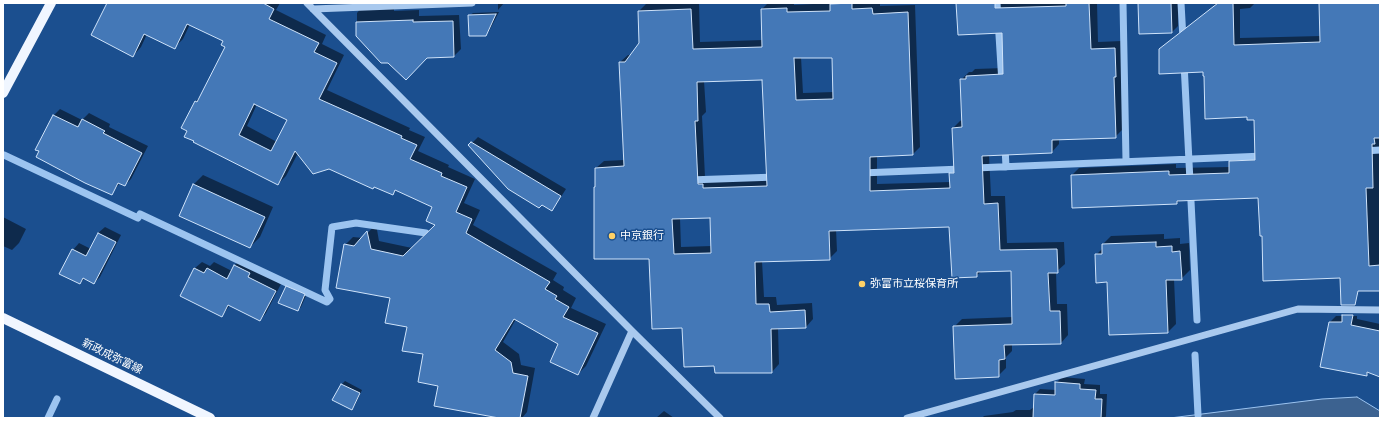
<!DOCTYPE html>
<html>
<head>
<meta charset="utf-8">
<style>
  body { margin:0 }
  #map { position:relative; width:1383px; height:421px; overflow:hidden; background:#1b4f8f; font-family:"Roboto Condensed",sans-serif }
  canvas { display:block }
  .frame { position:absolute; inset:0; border:4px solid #fff; pointer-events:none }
</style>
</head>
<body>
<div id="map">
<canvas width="1383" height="421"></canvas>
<div class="frame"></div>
</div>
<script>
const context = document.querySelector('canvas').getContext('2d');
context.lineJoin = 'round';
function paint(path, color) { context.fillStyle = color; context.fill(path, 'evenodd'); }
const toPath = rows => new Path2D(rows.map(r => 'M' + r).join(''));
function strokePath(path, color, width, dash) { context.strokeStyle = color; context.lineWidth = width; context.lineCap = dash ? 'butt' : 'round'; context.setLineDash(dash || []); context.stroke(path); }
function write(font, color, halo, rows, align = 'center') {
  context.font = font + ' "Roboto Condensed","Noto Sans JP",sans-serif'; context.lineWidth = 3; context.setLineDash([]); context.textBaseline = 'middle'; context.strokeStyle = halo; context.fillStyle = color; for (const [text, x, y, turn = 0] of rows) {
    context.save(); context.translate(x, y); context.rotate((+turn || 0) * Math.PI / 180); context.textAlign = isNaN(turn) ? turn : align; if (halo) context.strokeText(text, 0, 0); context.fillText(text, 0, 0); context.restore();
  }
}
const water = toPath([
  [1357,397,1380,411,1380,418,1170,418,1322,399,1357,397]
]);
const shadow = toPath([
  [108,3,280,3,276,10,326,35,322,44,344,55,327,90,410,128,409,130,425,137,418,151,449,165,448,167,475,179,464,203,480,210,473,225,557,273,553,280,564,287,563,290,576,298,571,308,606,324,586,366,578,374,559,344,516,319,503,342,519,354,521,365,535,368,527,412,522,418,505,418,439,385,425,354,391,297,345,245,353,237,363,238,376,224,379,241,412,248,437,224,433,206,396,190,393,194,298,153,286,176,278,184,195,102,201,96,226,47,224,41,190,24,183,39,174,48,147,34,141,47,133,56],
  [257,104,288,120,277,142,247,126],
  [498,3,504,3,498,10],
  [699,3,700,42,763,40,762,9,768,3,794,3,794,5,832,3,880,3,880,6,915,5,920,147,913,154,877,156,877,184,951,182,950,174,954,170,953,128,960,121,962,120,961,80,969,72,972,72,975,69,1004,68,1003,32,957,3,1097,3,1098,42,1122,41,1123,69,1121,71,1123,129,1115,137,1059,139,1059,144,1052,152,989,155,991,196,1005,196,1007,243,1064,242,1065,264,1056,272,1057,304,1067,304,1068,335,1061,343,1012,344,1012,351,1006,357,1006,368,998,376,954,327,962,319,1013,317,1012,270,982,271,976,276,950,226,836,229,837,251,829,259,762,261,764,297,776,297,777,305,812,303,813,319,806,327,778,328,779,364,772,372,715,365,683,327,650,258,596,186,596,168,604,161,624,160,620,62,628,55,632,55,640,43,639,11,646,4],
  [833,56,834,92,803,93,801,57],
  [763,78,768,179,710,181,710,177,705,177,702,116,706,112,704,81],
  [711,217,712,246,681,247,680,218],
  [1139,3,1178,3,1178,26,1172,32],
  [1214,3,1255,3,1250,8,1240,9,1240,38,1321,36,1320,3,1380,3,1380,290,1341,277,1263,235,1259,196,1180,200,1177,203,1073,207,1072,175,1079,168,1176,164,1176,168,1230,167,1230,161,1236,155,1256,154,1255,119,1248,116,1204,71,1167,43,1215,6],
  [394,5,394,11,419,10,419,16,459,15,461,49,454,56,427,57,357,36,357,13,363,6],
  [499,12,489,31,486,35,469,16,473,13],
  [60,109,82,120,89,113,110,124,109,127,148,146,131,179,125,185,120,183,111,194,37,149,54,115],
  [478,137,566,189,557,203,551,209,472,143],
  [203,175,273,207,260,237,250,247,193,185],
  [3,217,26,229,19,243,12,250,3,246],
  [105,227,121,235,100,277,94,283,85,278,80,283,73,250,79,243,91,249,98,233],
  [1164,234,1164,239,1180,238,1180,244,1189,243,1190,270,1181,279,1174,279,1176,324,1168,332,1108,281,1096,255,1103,248,1103,244,1111,236],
  [241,259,256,266,254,270,281,284,266,313,260,320,230,305,222,316,181,296,195,268,202,262,210,266,214,262,232,271,235,265],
  [290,283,308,291,301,307,298,310,280,302,287,286],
  [1336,316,1357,316,1357,319,1380,324,1380,376,1369,372,1366,375,1329,323],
  [1062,377,1085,379,1084,384,1100,385,1100,394,1107,394,1106,416,1105,418,982,418,984,416,1013,412,1016,410,1030,410,1035,406,1035,394,1040,389,1056,390,1056,383],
  [345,381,362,390,355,405,352,409,342,384],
  [664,411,674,418,656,418]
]);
const stream = toPath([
  [997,3,1002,83],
  [1123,3,1126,161],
  [1181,3,1183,39],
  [1184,63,1197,320],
  [1005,147,1006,167],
  [1364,151,1380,150],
  [4,155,138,218,140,214,327,302,330,299,325,290,332,227,356,223,426,233,432,239],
  [975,168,1264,156],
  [861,173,962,169],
  [689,180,776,177],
  [1195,355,1198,415],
  [48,418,57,399]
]);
const building = toPath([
  [107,3,263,3,274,9,269,19,319,43,314,52,337,63,319,99,402,136,401,138,417,145,410,159,442,173,441,176,467,187,456,212,472,219,466,233,550,282,545,289,557,296,555,299,569,307,563,317,598,333,578,375,550,362,558,344,514,319,495,350,511,362,513,373,528,376,520,418,499,418,434,406,438,386,418,382,423,354,402,351,407,327,385,323,390,298,336,288,344,244,354,246,367,231,371,249,403,256,435,225,426,221,432,207,395,190,393,195,374,187,373,189,329,169,313,174,295,151,278,185,193,142,194,141,184,137,187,131,181,128,195,101,197,102,225,47,221,45,223,41,187,24,175,49,144,34,133,57,91,35,107,3],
  [254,104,287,120,271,151,239,135,254,104],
  [852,3,852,9,872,8,873,14,908,12,913,155,870,157,870,191,950,188,949,173,954,173,952,128,962,127,960,79,966,79,966,76,1003,74,1002,33,958,35,956,3,995,3,995,8,1066,6,1066,3,1089,3,1091,49,1115,48,1116,77,1114,77,1116,138,1052,140,1052,153,982,156,984,204,998,203,1000,250,1057,249,1058,273,1048,273,1050,311,1060,311,1061,344,1004,345,1005,359,999,360,999,377,955,379,953,326,1012,324,1011,271,977,272,977,277,952,278,949,227,829,231,830,260,755,262,756,304,769,304,770,312,805,310,806,328,771,329,772,373,715,373,714,366,684,367,682,328,652,329,649,259,594,259,594,187,595,187,595,168,624,166,619,62,625,62,639,43,638,11,691,9,693,49,762,47,761,9,787,8,787,12,830,11,830,4,852,3],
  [794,58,832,58,833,99,796,100,794,58],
  [762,80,767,186,703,188,703,184,698,184,695,121,698,121,697,82,762,80],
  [710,218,711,253,674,254,672,219,710,218],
  [1138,3,1171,3,1172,33,1139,34,1138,3],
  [1218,3,1233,3,1234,45,1320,42,1319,3,1380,3,1380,138,1374,138,1375,144,1372,144,1373,188,1366,188,1369,266,1380,265,1380,291,1358,291,1355,305,1341,305,1340,278,1263,281,1262,236,1260,236,1258,198,1177,201,1177,204,1072,208,1071,175,1169,171,1169,175,1229,173,1229,161,1255,160,1254,120,1247,120,1247,117,1205,119,1204,76,1203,76,1203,72,1159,74,1159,49,1218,3],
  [496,14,486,36,469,36,468,15,496,14],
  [413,20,413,22,453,21,454,57,427,58,406,80,388,63,381,63,356,36,356,22,413,20],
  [53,115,78,127,82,119,105,131,103,133,142,153,125,186,118,183,112,195,85,183,36,157,39,151,35,150,53,115],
  [471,142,561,196,552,211,542,205,539,208,508,189,468,145,471,142],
  [193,184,265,217,250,248,179,216,193,184],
  [98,233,116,242,94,284,83,278,80,284,59,274,72,249,86,256,98,233],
  [1156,242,1156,247,1172,246,1172,252,1180,251,1182,280,1166,280,1168,333,1109,335,1107,282,1096,283,1095,254,1102,254,1102,244,1156,242],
  [234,265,250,273,248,277,276,291,260,321,228,305,222,317,180,296,194,268,204,273,207,268,227,279,234,265],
  [286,286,305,294,298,311,278,303,286,286],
  [1342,315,1353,315,1351,325,1380,331,1380,377,1367,372,1367,376,1320,367,1329,322,1342,322,1342,315],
  [1055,382,1080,384,1080,389,1096,390,1095,399,1102,399,1101,418,1033,418,1034,394,1055,395,1055,382],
  [341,384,360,393,352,410,332,400,341,384]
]);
const minor = toPath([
  [307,3,632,331,720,418],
  [313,9,472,3],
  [593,418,632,331],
  [907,418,1298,309,1380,310]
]);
const major = toPath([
  [3,93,51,3],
  [3,318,210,418]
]);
const markers = [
  [612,236,4,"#ffd166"],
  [862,284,4,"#ffd166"]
];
const poiNames = [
  ["中京銀行",620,236],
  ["弥富市立桜保育所",870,284]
];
const streetNames = [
  ["新政成弥富線",112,357,26]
];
paint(water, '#3c6290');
strokePath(water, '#9cc4f0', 1);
paint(shadow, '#0007');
strokePath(stream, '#9cc4f0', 7);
paint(building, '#4478b7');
strokePath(building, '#cfe3fa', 1);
strokePath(minor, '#a9c9ee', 7);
strokePath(major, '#f0f6ff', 10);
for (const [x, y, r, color] of markers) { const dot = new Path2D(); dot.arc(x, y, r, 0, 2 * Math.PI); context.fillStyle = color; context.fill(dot); strokePath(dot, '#1b4f8f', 1.5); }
write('11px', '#fff', '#1b4f8f', poiNames, 'left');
write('11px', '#fff', '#1b4f8f', streetNames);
</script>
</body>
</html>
